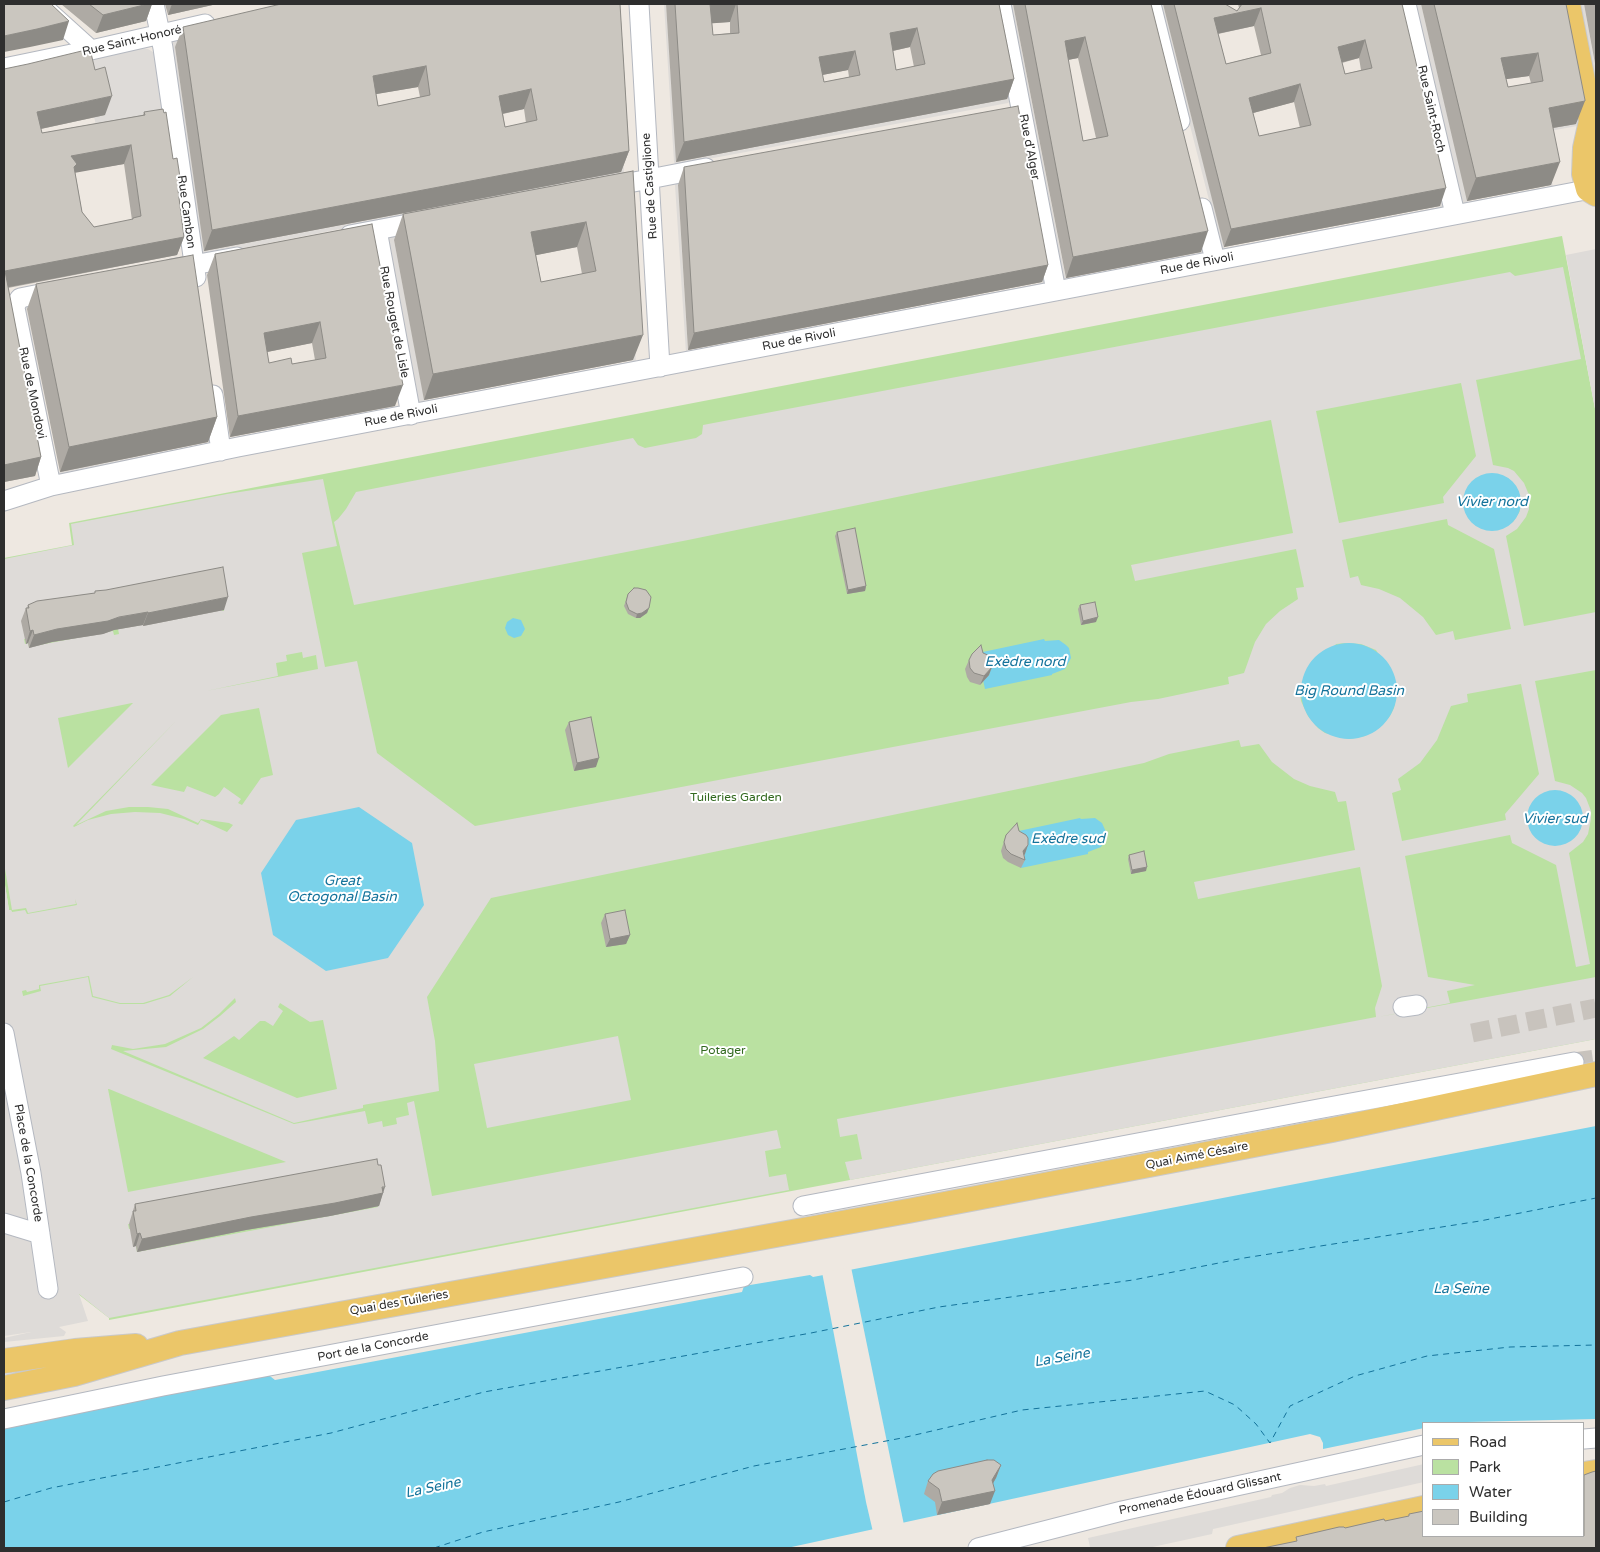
<!DOCTYPE html>
<html>
<head>
<meta charset="utf-8">
<style>
  body { margin:0 }
  #map { position:relative; width:1600px; height:1552px; overflow:hidden; background:#eee8e1; font-family:"Varela Round",sans-serif }
  canvas { display:block }
  .frame { position:absolute; inset:0; border:5px solid #2e2e2e; pointer-events:none }
  .legend { position:absolute; left:1422px; top:1422px; width:162px; height:115px; box-sizing:border-box; background:#fff; border:1px solid #ababab; margin:0; padding:6px 9px; list-style:none; font-size:15px; color:#2e2e2e }
  .legend li { display:flex; align-items:center; gap:10px; height:25px }
  .legend b { width:25px; border:1px solid #ababab }
</style>
</head>
<body>
<div id="map">
<canvas width="1600" height="1552"></canvas>
<div class="frame"></div>
<ul class="legend">
<li><b style="height:6px;background:#ebc669"></b>Road</li>
<li><b style="height:14px;background:#bae1a1"></b>Park</li>
<li><b style="height:14px;background:#7ad2ea"></b>Water</li>
<li><b style="height:14px;background:#cac6bf"></b>Building</li>
</ul>
</div>
<script>
const context = document.querySelector('canvas').getContext('2d');
context.lineJoin = 'round';
function paint(path, color) { context.fillStyle = color; context.fill(path, 'evenodd'); }
const toPath = rows => new Path2D(rows.map(r => 'M' + r).join(''));
function strokePath(path, color, width, dash) { context.strokeStyle = color; context.lineWidth = width; context.lineCap = dash ? 'butt' : 'round'; context.setLineDash(dash || []); context.stroke(path); }
function write(font, color, halo, rows, align = 'center') {
  context.font = font + ' "Varela Round",sans-serif'; context.lineWidth = 4; context.setLineDash([]); context.textBaseline = 'middle'; context.strokeStyle = halo; context.fillStyle = color; for (const [text, x, y, turn = 0] of rows) {
    context.save(); context.translate(x, y); context.rotate((+turn || 0) * Math.PI / 180); context.textAlign = isNaN(turn) ? turn : align; if (halo) context.strokeText(text, 0, 0); context.fillText(text, 0, 0); context.restore();
  }
}
const green = toPath([
  [1562,236,1596,414,1596,1039,109,1320,109,1318,78,1294,71,1274,9,919,13,918,11,910,9,910,4,879,4,558,72,545,69,523]
]);
const plaza = toPath([
  [336,4,175,47,205,251,621,172,614,7,624,173,203,256,201,255,171,42],
  [664,4,666,4,677,162,1007,99,988,4,1011,100,1008,103,676,165,674,162],
  [1009,4,1013,4,1066,279,1199,253,1189,206,1205,252,1204,255,1063,281],
  [1159,4,1163,4,1225,248,1440,207,1432,172,1445,207,1222,251],
  [1414,4,1421,4,1468,202,1551,186,1541,130,1577,123,1556,4,1579,124,1577,126,1545,132,1553,188,1464,205,1463,203],
  [1581,4,1584,4,1596,70,1596,85],
  [141,48,148,49,156,54,168,129,97,130,82,62],
  [1013,119,1015,121,1040,250,1046,283,1044,286,736,345,687,354,686,353,675,185,677,182],
  [1011,123,1042,283,688,351,678,186],
  [610,190,613,194,623,193,626,196,636,363,425,404,419,402,388,242,389,238,392,236,550,206,552,201],
  [623,196,633,362,425,402,394,240],
  [1596,249,1596,414,1566,255],
  [1563,267,1581,359,1476,380,1493,465,1508,468,1514,471,1524,483,1529,495,1529,509,1526,517,1517,529,1506,536,1524,626,1596,612,1596,670,1535,681,1555,781,1570,785,1582,793,1586,798,1591,811,1591,819,1588,834,1583,842,1569,853,1590,964,1576,967,1556,865,1512,843,1510,835,1405,856,1428,977,1475,985,1447,991,1450,1003,1378,1017,1596,977,1596,1039,850,1180,845,1162,862,1159,857,1134,840,1137,837,1119,1376,1017,1375,1008,1382,986,1360,867,1198,899,1194,882,1355,850,1346,801,1338,802,1335,792,1310,786,1294,779,1272,762,1259,744,1241,747,1239,740,1169,754,1144,763,491,898,427,997,435,1041,439,1091,363,1105,363,1108,294,1123,123,1051,166,1047,203,1029,220,1016,236,1002,235,998,219,1014,201,1028,165,1044,133,1049,112,1045,111,1049,294,1124,365,1111,368,1124,382,1121,383,1127,397,1124,396,1118,409,1115,407,1103,414,1101,432,1196,777,1130,781,1148,765,1151,769,1177,786,1174,789,1190,109,1318,79,1294,88,1321,59,1327,66,1332,64,1336,4,1342,4,1338,31,1332,4,1336,4,879,9,910,11,910,12,912,25,910,27,914,77,905,75,899,76,904,28,913,26,908,12,910,4,863,4,559,74,545,71,524,227,494,323,479,337,546,302,553,325,667,357,661,377,753,475,826,1131,702,1158,699,1229,684,1228,677,1244,673,1255,642,1266,624,1280,611,1298,599,1296,588,1304,587,1296,549,1135,581,1131,565,1293,533,1271,420,688,540,354,605,334,522,338,519,346,509,356,492,633,438,638,445,645,448,696,438,702,434,703,425,1510,272,1515,276],
  [1461,383,1476,456,1443,497,1444,503,1339,523,1316,411],
  [1506,477,1511,481,1519,492,1520,511,1513,522],
  [1447,519,1448,525,1494,549,1511,629,1455,640,1453,631,1436,635,1423,617,1400,598,1379,589,1361,585,1358,576,1350,578,1342,540],
  [223,607,224,611,223,611,221,610,118,629,119,634,114,635,113,631,29,647,28,643,25,644,24,639],
  [1345,643,1361,644,1376,650,1397,684,1397,692,1394,708,1390,716,1379,728,1365,736,1349,739,1325,733,1318,728,1308,716,1301,701,1300,693,1336,644],
  [302,652,303,658,316,655,318,669,206,691,278,676,276,663,287,661,286,655],
  [1521,684,1539,774,1505,814,1506,820,1402,841,1392,793,1401,790,1398,779,1420,763,1437,740,1451,706,1468,702,1467,694],
  [132,703,133,703,68,768,58,718],
  [259,708,273,775,261,778,242,805,238,803,241,799,224,787,219,794,215,797,187,786,184,792,151,785,221,715],
  [177,720,76,825,106,811,129,807,148,807,168,809,198,823,201,819,229,823,233,825,227,832,201,820,198,825,184,819,160,813,135,812,111,814,88,820,74,827,73,826],
  [89,976,93,996,120,1003,143,1003,169,995,193,977,170,996,144,1004,120,1004,92,997,88,977,40,986,41,991,23,996,22,991,26,990,27,992,39,989,39,985],
  [280,1003,310,1022,323,1020,337,1089,297,1098,203,1058,234,1036,239,1040,260,1021,265,1021,273,1026,283,1011,278,1007],
  [108,1089,109,1089,286,1162,128,1192],
  [377,1200,378,1207,137,1252,136,1246,133,1246,133,1229,129,1229,128,1224,132,1224,131,1217],
  [184,275,213,443,57,475,23,307],
  [184,280,208,443,59,472,27,310],
  [618,1036,631,1100,487,1128,474,1064],
  [1424,1464,1424,1482,1213,1529,1212,1534,1148,1548,1087,1548,1090,1547,1088,1538,1271,1497,1272,1495,1282,1493,1290,1488,1300,1485,1314,1486,1325,1484,1326,1486]
]);
const water = toPath([
  '1463 502a29 29 0 1 1 58 0a29 29 0 1 1-58 0Z',
  [513,618,521,620,525,629,521,636,514,638,508,635,505,628,507,622],
  [1044,639,1045,641,1059,640,1066,645,1069,648,1071,658,1065,669,1052,674,1052,675,985,689,983,680,989,675,990,672,978,653],
  '1301 691a48 48 0 1 1 96 0a48 48 0 1 1-96 0Z',
  '1527 818a28 28 0 1 1 56 0a28 28 0 1 1-56 0Z',
  [359,807,412,843,424,905,388,958,326,971,273,935,261,873,296,820],
  [1080,818,1081,819,1095,818,1102,823,1106,832,1106,837,1101,847,1088,852,1088,854,1021,868,1023,856,1025,854,1014,832],
  [1596,1126,1596,1419,1424,1423,1424,1428,1323,1449,1323,1443,1320,1437,1310,1434,787,1548,4,1548,4,1429,266,1373,275,1380,742,1292,744,1286,810,1275,813,1277]
]);
const pier = toPath([
  [851,1267,904,1525,873,1532,866,1502,822,1272]
]);
const ferry = toPath([
  [4,1502,51,1488,331,1433,484,1392,811,1333,939,1307,1133,1280,1244,1258,1480,1221,1596,1198],
  [434,1548,483,1532,619,1502,754,1466,902,1438,1022,1410,1205,1391,1235,1405,1256,1424,1270,1443,1290,1406,1355,1376,1427,1356,1510,1347,1596,1345]
]);
const minorTunnel = toPath([
  [1472,1033,1596,1008],
  [1574,1062,1596,1059]
]);
const minor = toPath([
  [40,4,91,50],
  [154,4,163,48,196,277],
  [639,4,660,367],
  [1001,4,1056,291],
  [1151,4,1180,121],
  [1406,4,1455,214],
  [4,68,91,50,205,24],
  [608,187,706,168],
  [1202,208,1215,260],
  [377,230,411,415],
  [350,235,424,221],
  [171,269,237,257],
  [213,395,221,451],
  [51,486,15,308,16,304,20,298,55,291],
  [4,501,51,486,238,447,1596,188],
  [1403,1007,1417,1005],
  [4,1033,31,1173,48,1289],
  [803,1206,1318,1109,1574,1062],
  [4,1223,40,1234],
  [4,1419,163,1386,743,1277],
  [1584,1439,1596,1438],
  [978,1548,1122,1511,1424,1445]
]);
const major = toPath([
  [1568,4,1591,121,1585,148,1584,174,1588,189,1596,194],
  [4,1361,75,1351,136,1346],
  [4,1388,74,1374,180,1343,908,1211,1332,1130,1596,1074],
  [1584,1474,1596,1472],
  [1238,1548,1424,1508]
]);
const wall = toPath([
  [61,4,152,4,146,21,96,33],
  [165,4,217,4,168,15],
  [620,4,629,151,621,172,204,251,175,47,183,27],
  [418,87,420,97,378,106,376,94],
  [524,109,526,123,505,127,503,114],
  [666,4,999,4,1014,79,1007,99,676,162],
  [730,22,730,33,713,35,712,23],
  [910,47,914,67,896,70,893,51],
  [848,70,849,77,824,82,822,75],
  [1013,4,1151,4,1201,252,1066,278],
  [1078,58,1096,138,1083,141,1068,60],
  [1163,4,1225,4,1237,11,1239,8,1238,4,1402,4,1440,206,1224,247],
  [1254,26,1261,55,1226,64,1218,34],
  [1359,58,1361,70,1345,74,1342,63],
  [1294,102,1300,128,1259,136,1253,113],
  [1421,4,1566,4,1576,124,1553,128,1551,185,1467,201],
  [1529,76,1531,83,1508,87,1506,79],
  [1584,4,1596,4,1596,69],
  [4,69,105,115,41,129,42,133,143,115,144,112,173,159,182,190,179,198,184,237,177,255,8,288,41,457,35,476,4,482],
  [124,164,132,220,94,227,82,212,75,172],
  [684,167,1048,265,1042,282,688,350,678,185],
  [633,171,633,360,424,400,394,240,403,214],
  [577,247,582,274,541,282,536,255],
  [372,224,395,406,230,437,207,275,215,254],
  [312,343,315,360,292,364,269,363,267,352],
  [36,284,217,417,208,442,60,472,27,309],
  [837,532,866,586,865,591,847,594,835,536],
  [95,591,224,610,143,626,143,625,114,630,103,634,52,642,29,648,28,643,26,644,21,621,26,608,27,608,28,605,95,593],
  [628,594,649,608,647,613,640,618,636,618,628,614,624,606],
  [1080,605,1096,622,1081,625,1078,609],
  [969,660,989,675,980,685,970,682,967,677,965,669],
  [569,722,596,767,574,771,565,730],
  [1006,835,1025,854,1024,855,1025,860,1021,868,1008,862,1003,858,1001,851],
  [1129,855,1146,871,1131,874,1128,859],
  [605,914,630,935,626,944,606,947,601,923],
  [383,1192,379,1206,330,1216,246,1230,137,1252,136,1246,133,1247,129,1224,135,1204],
  [1001,1465,996,1478,993,1483,990,1504,937,1515,935,1502,924,1494,928,1481]
]);
const shadedWall = toPath([
  [148,4,152,4,146,21,96,33,103,15],
  [172,4,217,4,168,15],
  [710,4,736,4,730,22,703,24],
  [1261,8,1254,26,1207,36,1214,18],
  [69,21,63,40,30,47,4,52,4,36],
  [917,28,910,47,883,53,890,33],
  [1085,37,1078,58,1057,62,1065,41],
  [1365,40,1359,58,1331,65,1338,47],
  [855,51,848,70,812,77,819,57],
  [1538,53,1529,76,1493,81,1501,58],
  [426,66,418,87,365,96,373,76],
  [1014,79,1007,99,676,162,684,142],
  [1300,84,1294,102,1242,116,1249,98],
  [531,89,524,109,492,116,499,96],
  [112,96,105,115,31,131,37,112],
  [1585,101,1576,124,1541,130,1549,108],
  [131,145,124,164,74,173,71,156],
  [629,151,621,172,204,251,212,230],
  [1560,162,1551,185,1467,201,1476,178],
  [1446,188,1440,206,1224,247,1231,229],
  [178,190,182,190,175,208],
  [586,222,577,247,522,258,531,232],
  [1208,231,1201,252,1066,278,1073,257],
  [184,237,177,255,4,288,5,271],
  [1048,265,1042,282,688,350,694,333],
  [320,322,312,343,257,354,264,333],
  [643,335,633,360,424,400,433,374],
  [403,385,395,406,230,437,238,416],
  [217,417,208,442,60,472,69,447],
  [41,457,35,476,4,482,4,465],
  [866,586,865,591,847,594,848,590],
  [228,597,224,610,143,626,148,613],
  [649,608,647,613,640,618,636,618,637,614],
  [148,612,143,625,114,630,103,634,52,642,29,648,34,635,57,629],
  [1098,617,1096,622,1081,625,1083,621],
  [33,630,28,643,26,644,30,631],
  [992,667,989,675,980,685,984,676],
  [599,758,596,767,574,771,577,763],
  [1028,845,1025,854,1021,858,1023,851],
  [1147,867,1146,871,1131,874,1132,870],
  [630,935,626,944,606,947,610,939],
  [385,1187,379,1206,330,1216,246,1230,137,1252,142,1239],
  [140,1233,136,1246,133,1247,137,1234],
  [1001,1465,996,1478,988,1492,995,1491,990,1504,937,1515,942,1502,992,1480]
]);
const building = toPath([
  [4,4,51,4,69,21,37,29,4,36,4,4],
  [89,4,148,4,103,15,89,4],
  [281,4,620,4,629,151,212,230,183,27,281,4],
  [426,66,430,95,378,106,373,76,426,66],
  [531,89,537,120,505,127,499,96,531,89],
  [675,4,722,4,710,4,713,35,739,33,737,4,999,4,1014,79,684,142,675,4],
  [917,28,925,64,896,70,890,33,917,28],
  [855,51,860,75,824,82,819,57,855,51],
  [1025,4,1151,4,1208,231,1073,257,1025,4],
  [1085,37,1108,136,1083,141,1065,41,1085,37],
  [1174,4,1225,4,1237,11,1242,4,1402,4,1446,188,1231,229,1174,4],
  [1261,8,1271,53,1226,64,1214,18,1261,8],
  [1365,40,1372,68,1345,74,1338,47,1365,40],
  [1300,84,1311,125,1259,136,1249,98,1300,84],
  [1434,4,1566,4,1585,100,1585,101,1549,108,1560,162,1476,178,1434,4],
  [1538,53,1543,81,1508,87,1501,58,1538,53],
  [90,49,95,70,105,67,112,96,37,112,42,133,145,115,144,112,163,109,164,113,166,112,173,159,177,158,182,190,178,190,184,237,5,271,41,457,4,465,4,69,28,64,90,49],
  [131,145,141,216,133,218,133,219,94,227,82,212,74,167,77,164,71,156,131,145],
  [1018,106,1048,265,694,333,684,167,1018,106],
  [633,171,643,335,433,374,403,214,633,171],
  [586,222,596,271,541,282,531,232,586,222],
  [372,224,403,385,238,416,215,254,372,224],
  [320,322,326,358,292,364,291,358,269,363,264,333,320,322],
  [193,255,217,417,69,447,36,284,193,255],
  [855,528,866,586,848,590,837,532,855,528],
  [223,567,228,597,148,613,148,612,119,617,108,621,57,629,34,635,33,630,30,631,26,608,29,608,28,605,37,601,95,593,95,591,106,590,223,567],
  [634,588,638,588,646,590,651,597,649,608,642,613,637,614,629,610,626,602,628,594,634,588],
  [1095,602,1098,617,1083,621,1080,605,1095,602],
  [981,645,983,653,990,656,993,662,992,667,984,676,974,673,970,668,969,660,972,654,981,645],
  [591,717,599,758,577,763,569,722,591,717],
  [1017,823,1019,831,1026,835,1028,838,1028,845,1023,851,1025,860,1011,854,1006,849,1004,842,1006,835,1017,823],
  [1144,851,1147,867,1132,870,1129,855,1144,851],
  [625,910,630,935,610,939,605,914,625,910],
  [377,1159,378,1165,381,1165,385,1187,382,1187,383,1193,335,1203,251,1217,142,1239,140,1233,137,1234,133,1211,136,1211,135,1204,377,1159],
  [987,1460,994,1460,1001,1465,992,1480,995,1491,942,1502,939,1489,928,1481,933,1474,938,1471,987,1460],
  [1596,1471,1596,1548,1263,1548,1297,1541,1296,1537,1339,1527,1344,1527,1345,1528,1384,1519,1385,1521,1409,1516,1409,1514,1424,1511,1424,1536,1584,1536,1584,1475,1592,1472,1596,1471]
]);
const streetNames = [
  ["Rue Saint-Honoré",132,41,-13],
  ["Rue Saint-Roch",1431,109,77],
  ["Rue d'Alger",1029,147,79],
  ["Rue de Castiglione",650,186,-94],
  ["Rue Cambon",186,212,82],
  ["Rue de Rivoli",1197,264,-11],
  ["Rue Rouget de Lisle",394,322,79],
  ["Rue de Rivoli",799,340,-11],
  ["Rue de Mondovi",32,393,78],
  ["Rue de Rivoli",401,416,-11],
  ["Quai Aimé Césaire",1197,1156,-11],
  ["Place de la Concorde",28,1163,80],
  ["Quai des Tuileries",399,1303,-10],
  ["Port de la Concorde",373,1347,-11],
  ["Promenade Édouard Glissant",1200,1494,-12]
];
const parkNames = [
  ["Tuileries Garden",736,798],
  ["Potager",723,1051]
];
const waterNames = [
  ["Vivier nord",1492,502],
  ["Exèdre nord",1025,662],
  ["Big Round Basin",1349,691],
  ["Vivier sud",1555,819],
  ["Exèdre sud",1068,839],
  ["Great",342,881],
  ["Octogonal Basin",342,897],
  ["La Seine",1461,1289],
  ["La Seine",1062,1358,-10],
  ["La Seine",433,1488,-12]
];
paint(green, '#bae1a1');
paint(plaza, '#dedbd8');
paint(water, '#7ad2ea');
paint(pier, '#eee8e1');
strokePath(ferry, '#14739b', 1, [6, 5]);
strokePath(minorTunnel, '#c8c3bd', 19, [19, 9]);
strokePath(minor, '#b4b8c0', 21);
strokePath(major, '#c9c9c9', 26);
strokePath(minor, '#fff', 19);
strokePath(major, '#ebc669', 24);
paint(wall, '#aeaaa4');
paint(shadedWall, '#8d8b86');
paint(building, '#cac6bf');
strokePath(building, '#8d8b86', 1);
write('12px', '#2e2e2e', '#fff', streetNames);
write('12px', '#32691f', '#fff', parkNames);
write('italic 14px', '#14739b', '#fff', waterNames);
</script>
</body>
</html>
